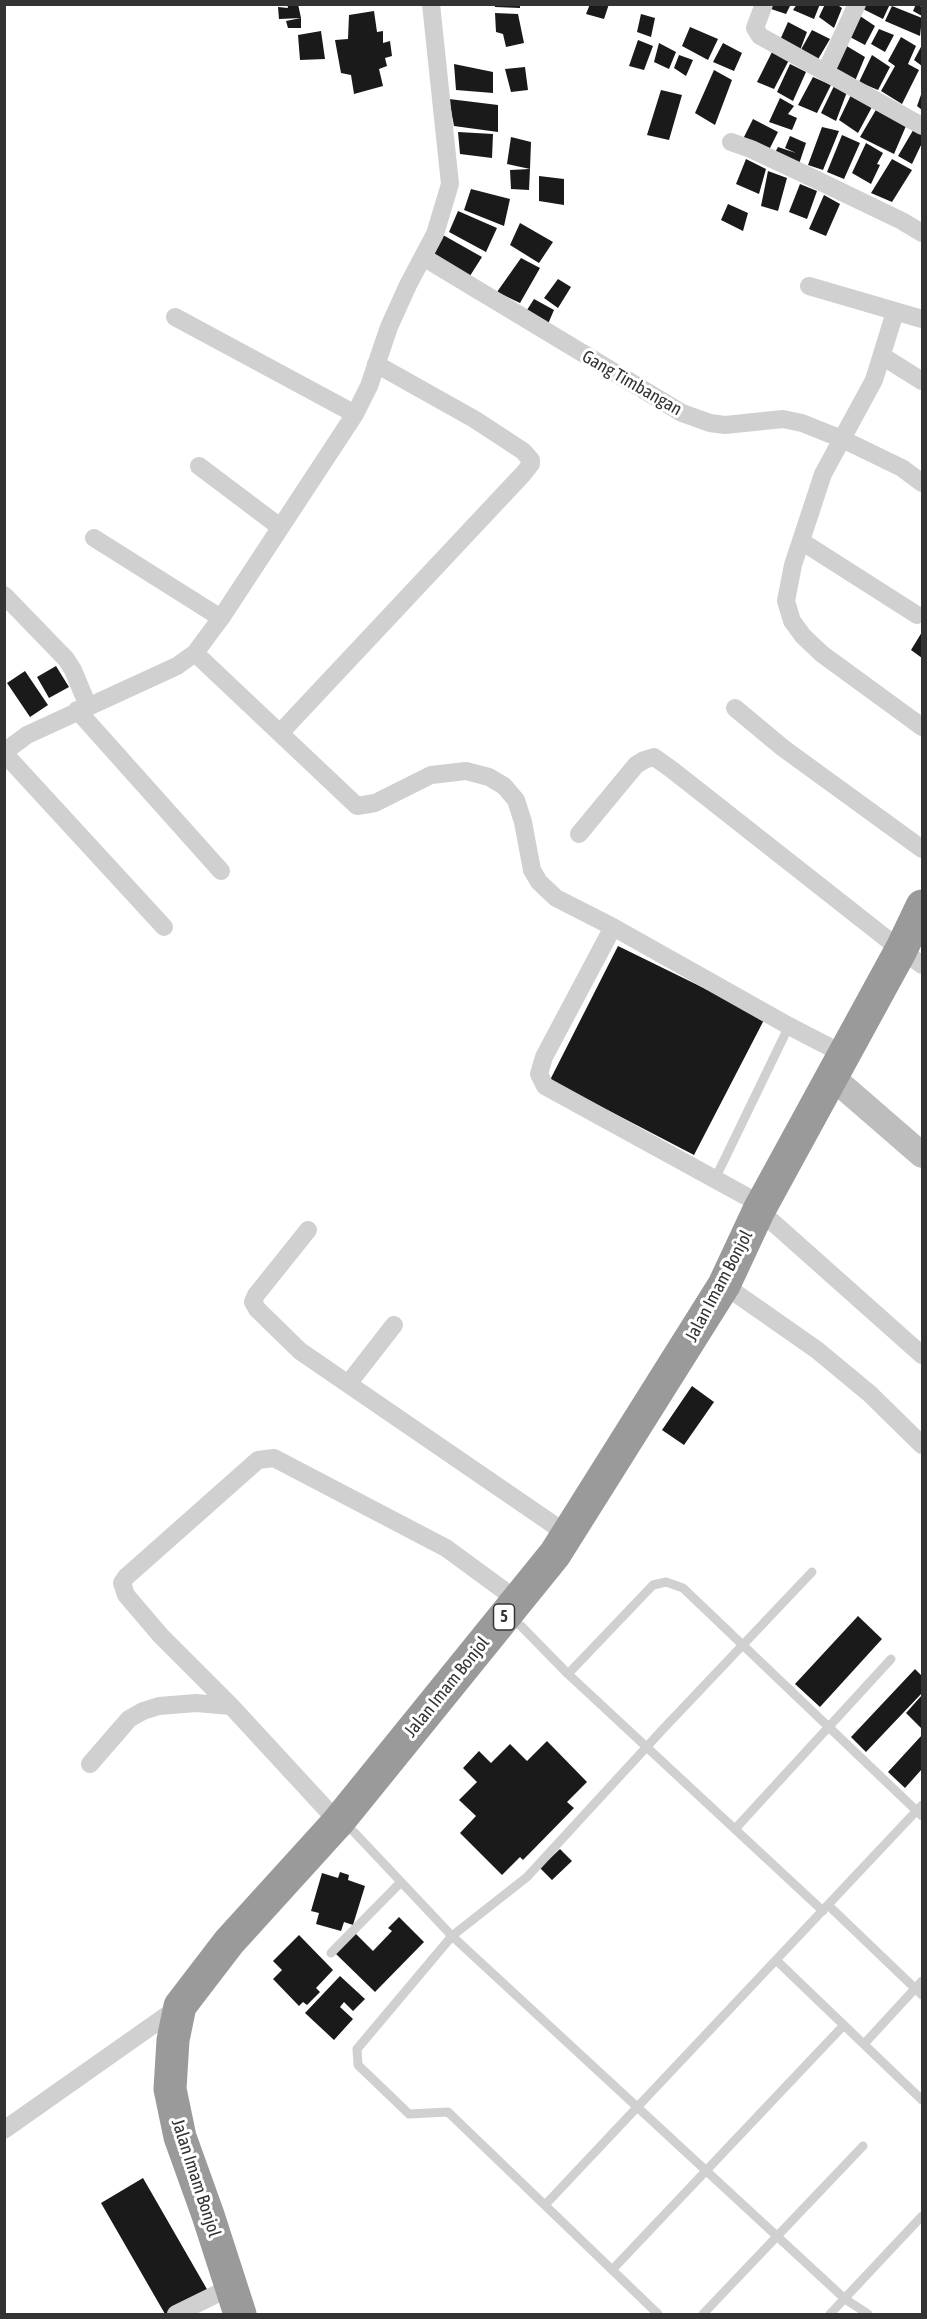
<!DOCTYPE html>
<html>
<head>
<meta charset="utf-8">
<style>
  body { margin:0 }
  #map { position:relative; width:927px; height:2319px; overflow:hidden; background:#fff; font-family:"Asap Condensed",sans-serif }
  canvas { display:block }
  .frame { position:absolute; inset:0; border:6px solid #333; pointer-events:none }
</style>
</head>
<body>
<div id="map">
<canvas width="927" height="2319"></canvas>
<div class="frame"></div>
</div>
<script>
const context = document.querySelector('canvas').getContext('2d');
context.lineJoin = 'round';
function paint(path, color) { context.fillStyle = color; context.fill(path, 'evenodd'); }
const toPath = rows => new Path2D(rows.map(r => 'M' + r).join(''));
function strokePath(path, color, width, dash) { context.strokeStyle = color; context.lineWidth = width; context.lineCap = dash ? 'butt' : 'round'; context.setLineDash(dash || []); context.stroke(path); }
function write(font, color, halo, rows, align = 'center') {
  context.font = font + ' "Asap Condensed",sans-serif'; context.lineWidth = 6; context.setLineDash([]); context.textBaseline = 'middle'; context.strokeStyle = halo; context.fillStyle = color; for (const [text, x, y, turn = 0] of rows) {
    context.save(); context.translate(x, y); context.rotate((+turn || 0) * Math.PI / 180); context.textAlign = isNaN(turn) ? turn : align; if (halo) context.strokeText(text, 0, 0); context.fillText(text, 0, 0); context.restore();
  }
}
const building = toPath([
  [287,4,298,4,301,18,279,19,278,7,288,8],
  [494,4,520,4,520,8,495,7],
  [590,4,609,4,604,19,586,14],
  [773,4,791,4,786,14,771,9],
  [797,4,820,4,814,19,793,10],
  [825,4,836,4,842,8,834,28,819,17],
  [862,4,890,4,883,19,861,8],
  [916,4,922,7,922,16,913,11],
  [892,6,922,18,920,36,885,21],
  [374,11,377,32,383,31,383,43,390,41,392,56,385,58,387,66,379,69,383,86,354,94,351,75,341,73,335,40,348,39,349,15],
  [495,13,518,14,524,43,506,47,503,34,496,32],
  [641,14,655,18,651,37,637,32],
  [860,16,875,26,865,45,848,36],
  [301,18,301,28,288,28,286,21],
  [788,22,807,32,799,53,780,40],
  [690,27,718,39,708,60,682,46],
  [879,29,894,35,885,52,871,44],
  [812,30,830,39,817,61,799,53],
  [321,31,325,59,300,60,298,35],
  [901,37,916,46,908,64,919,70,902,104,881,91,895,66,888,61],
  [638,40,653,46,644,70,629,66],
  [659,43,676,52,669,69,654,62],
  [723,43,742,53,734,71,713,62],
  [845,45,865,57,855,81,832,71],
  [922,45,922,66,914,60],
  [772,52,789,60,774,89,757,82],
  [679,55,693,60,686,76,674,68],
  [872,55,890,67,878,90,859,82],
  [454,64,493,72,493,93,456,90],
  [790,64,806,72,793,101,777,92],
  [525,67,528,90,511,92,505,69],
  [714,70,732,80,715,125,695,113],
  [813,77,831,85,817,113,798,105],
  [834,86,847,92,836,121,821,113],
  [661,90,682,95,669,140,647,135],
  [922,92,922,110,917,106],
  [851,95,872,107,858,133,839,120],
  [780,98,794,106,788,114,797,118,792,130,769,122],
  [449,99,498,105,498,132,454,126],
  [877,108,906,126,894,154,860,137],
  [753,119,778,132,768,152,742,141],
  [822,127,839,131,823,170,808,165],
  [915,127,922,132,922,143,912,164,898,156],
  [458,132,493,134,492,158,460,154],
  [842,135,860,143,844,179,827,172],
  [790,136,806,143,798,167,773,156,778,147,796,153,785,148],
  [511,137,531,142,530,169,507,164],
  [866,143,883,153,877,164,880,165,871,184,852,173],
  [746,159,766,169,759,194,736,184],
  [892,159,912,170,892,202,871,193],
  [530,169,529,190,511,189,510,170],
  [768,171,787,178,778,211,761,206],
  [539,176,564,179,564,205,539,201],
  [800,184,817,191,807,219,789,212],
  [471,189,510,199,504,226,464,210],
  [824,195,840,204,826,236,809,229],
  [728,204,748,213,743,231,721,220],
  [458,211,497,228,486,252,449,232],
  [520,223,553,242,539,263,510,245],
  [443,235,482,257,468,279,427,255],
  [521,258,540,268,520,303,497,292],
  [558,279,571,287,558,308,544,298],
  [534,299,554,310,548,324,527,310],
  [922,632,922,658,911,650],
  [56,666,69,687,49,698,37,677],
  [25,671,48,705,30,717,7,683],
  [618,946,765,1018,694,1155,550,1080],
  [692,1386,714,1402,684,1445,662,1430],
  [858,1616,882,1639,820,1707,795,1684],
  [915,1669,922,1676,922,1693,866,1752,851,1737],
  [922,1695,922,1729,906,1713],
  [922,1735,922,1769,905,1788,888,1772],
  [547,1741,587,1782,567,1802,574,1808,523,1860,520,1857,502,1875,460,1833,476,1816,459,1800,477,1782,463,1768,479,1751,491,1763,510,1744,527,1761],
  [560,1849,572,1861,552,1880,540,1868],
  [340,1872,349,1875,348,1880,365,1886,353,1925,344,1922,341,1931,316,1924,319,1913,311,1911,322,1873,338,1878],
  [399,1917,424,1942,375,1992,335,1953,355,1933,373,1951,392,1931,388,1928],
  [299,1935,333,1970,316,1988,320,1992,307,2005,303,2002,299,2006,273,1979,282,1970,273,1961],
  [340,1976,365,1999,353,2011,344,2002,340,2007,353,2019,334,2040,305,2013],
  [143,2178,208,2291,168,2314,165,2314,101,2203]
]);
const lane = toPath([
  [715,1179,789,1026],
  [509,1618,521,1626,568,1674,823,1911],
  [568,1674,653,1585,666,1582,683,1588,922,1816],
  [344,1826,354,1832,452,1936,845,2299,868,2314],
  [735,1829,891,1659],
  [828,1905,922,1995],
  [331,1953,401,1882],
  [776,1960,922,2100],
  [864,2044,922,1981],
  [545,2205,922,1805],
  [612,2270,844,2025],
  [658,2314,448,2112,409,2114,358,2065,357,2049,452,1936,527,1877,664,1728,812,1572],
  [703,2314,863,2146],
  [830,2314,922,2216]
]);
const street = toPath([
  [764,4,755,28,760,36,922,126],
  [826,71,857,4],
  [731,142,751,149,819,181,902,221,922,233],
  [423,257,682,413,710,423,725,425,783,419,802,423,842,439,902,468,922,483],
  [809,286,922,319],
  [895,312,874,380,823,474,793,565,786,601,792,621,803,636,822,654,922,727],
  [175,317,355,414],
  [882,356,922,381],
  [199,466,280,527],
  [94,538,221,618],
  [801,541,917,615],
  [4,595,66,659,73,670,88,706],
  [195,653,357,806,375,803,431,775,466,771,489,777,504,786,516,800,523,822,532,870,539,882,556,898,613,927,789,1026,843,1054],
  [735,708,783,748,922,849],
  [77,710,221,871],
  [280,733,523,474,531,464,531,460,523,451,474,419,376,364],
  [4,752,27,735,177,666,195,653,221,618,355,414,369,386,389,327,408,285,435,234,450,184,431,4],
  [4,753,164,927],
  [579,834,636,765,644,760,654,757,671,769,901,950,922,965],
  [613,927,544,1057,539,1074,545,1086,762,1205],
  [759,1210,922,1355],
  [308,1230,256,1295,253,1302,257,1309,300,1351,567,1534],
  [724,1285,817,1350,870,1394,922,1445],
  [348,1384,394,1325],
  [90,1764,129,1719,143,1711,159,1706,196,1703,231,1706],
  [338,1822,231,1706,161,1636,126,1595,122,1583,126,1577,258,1460,274,1458,446,1548,517,1600],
  [4,2130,180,2006],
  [176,2314,231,2287]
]);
const secondary = toPath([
  [832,1077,922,1155]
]);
const highway = toPath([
  [240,2314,208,2215,180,2137,170,2089,173,2040,180,2006,229,1942,338,1822,555,1554,724,1285,759,1210,901,950,922,906]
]);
const shields = [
  [504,1617,21]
];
const shieldNames = [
  ["5",504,1617]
];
const streetNames = [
  ["Gang Timbangan",632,383,30],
  ["Jalan Imam Bonjol",719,1286,-62],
  ["Jalan Imam Bonjol",447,1687,-51],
  ["Jalan Imam Bonjol",196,2178,72]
];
paint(building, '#1a1a1a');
strokePath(lane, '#d0d0d0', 9);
strokePath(street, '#d0d0d0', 18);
strokePath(secondary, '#bdbdbd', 26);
strokePath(highway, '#9a9a9a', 33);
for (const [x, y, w] of shields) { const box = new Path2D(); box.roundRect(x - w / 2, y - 13, w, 26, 4.5); context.fillStyle = '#fff'; context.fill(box); strokePath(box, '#333', 1.5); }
write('bold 16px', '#333', null, shieldNames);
write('18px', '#333', '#fff', streetNames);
</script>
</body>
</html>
